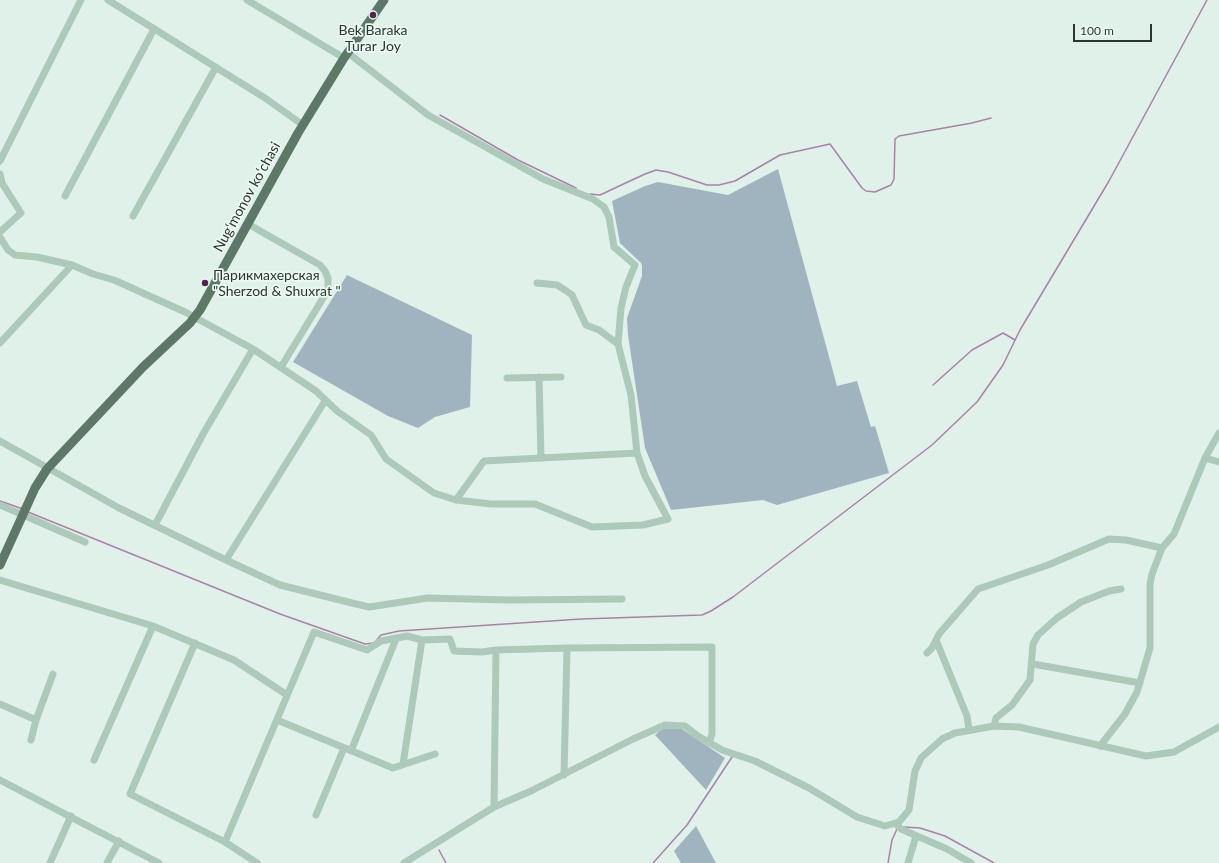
<!DOCTYPE html>
<html>
<head>
<meta charset="utf-8">
<style>
  body { margin:0 }
  #map { position:relative; width:1219px; height:863px; overflow:hidden; background:#e0f1ea; font-family:Lato,sans-serif }
  canvas { display:block }
  .scale { position:absolute; left:1073px; top:24px; width:79px; height:18px; box-sizing:border-box; border:2px solid #2b372f; border-top:0; padding-left:5px; font-size:12px; line-height:14px; white-space:nowrap; color:#2b372f; -webkit-text-stroke:3px #ecf9f3; paint-order:stroke }
</style>
</head>
<body>
<div id="map">
<canvas width="1219" height="863"></canvas>
<div class="scale">100 m</div>
</div>
<script>
const context = document.querySelector('canvas').getContext('2d');
context.lineJoin = 'round';
function paint(path, color) { context.fillStyle = color; context.fill(path, 'evenodd'); }
const toPath = rows => new Path2D(rows.map(r => 'M' + r).join(''));
function strokePath(path, color, width, dash) { context.strokeStyle = color; context.lineWidth = width; context.lineCap = dash ? 'butt' : 'round'; context.setLineDash(dash || []); context.stroke(path); }
function write(font, color, halo, rows, align = 'center') {
  context.font = font + ' Lato,sans-serif'; context.lineWidth = 3.5; context.setLineDash([]); context.textBaseline = 'middle'; context.strokeStyle = halo; context.fillStyle = color; for (const [text, x, y, turn = 0] of rows) {
    context.save(); context.translate(x, y); context.rotate((+turn || 0) * Math.PI / 180); context.textAlign = isNaN(turn) ? turn : align; if (halo) context.strokeText(text, 0, 0); context.fillText(text, 0, 0); context.restore();
  }
}
const green = toPath([
  [778,169,837,386,857,381,871,427,875,426,889,473,777,505,763,500,671,510,645,448,628,335,627,318,642,276,642,266,641,263,620,243,612,201,645,186,658,182,728,195],
  [347,275,472,335,470,407,435,417,418,428,388,416,293,362],
  [663,728,682,729,725,758,706,790,655,735],
  [696,826,716,863,681,863,674,851]
]);
const stream = toPath([
  [440,115,518,160,576,188],
  [590,194,600,195,645,174,656,170,668,172,707,185,719,185,735,181,780,155,830,144,862,188,866,191,875,192,891,185,894,179,895,139,899,136,972,123,991,118],
  [933,385,972,350,1003,333,1015,340],
  [0,501,23,509],
  [28,512,280,614,365,644,373,643],
  [376,641,381,635,399,631,581,619,702,615,711,611,733,597,932,445,977,402,1003,365,1020,330,1109,181,1207,0],
  [904,827,920,828,945,836,994,863],
  [439,850,446,863],
  [653,863,687,825,732,757],
  [888,863,892,840,897,829]
]);
const minor = toPath([
  [108,0,265,98,303,125],
  [247,0,344,58],
  [348,53,428,115,543,179,593,199,604,207,609,217,614,247,635,265,626,287,621,308,618,344],
  [0,161,81,0],
  [0,174,2,183,21,213,0,232],
  [65,196,154,29],
  [133,216,216,67],
  [248,224,320,265,325,271,328,278,328,290,281,367],
  [0,237,8,250,15,255,37,257,72,265,93,274,114,280,185,312,253,349,316,391,337,411,371,435,386,459,434,493,456,500,491,504,535,504,592,527,643,525,668,519,645,476,637,453,631,395,618,344,599,330,586,325,572,295,565,290,557,285,537,283],
  [0,343,72,265],
  [539,377,541,458],
  [507,378,561,377],
  [0,441,119,508,226,560,280,585,352,603,369,607,428,598,508,600,622,599],
  [1205,458,1219,462],
  [456,500,484,461,637,453],
  [0,505,85,542],
  [155,525,203,434,253,349],
  [226,560,325,401],
  [0,580,153,626,234,660,287,695],
  [936,640,967,716,969,730],
  [195,643,130,794,225,842,257,863],
  [927,653,932,648,939,634,978,589,1048,565,1109,539,1126,540,1162,548],
  [1033,664,1140,683],
  [0,704,36,720,53,674],
  [277,720,393,768,435,754],
  [994,726,996,718,1012,705,1030,680,1033,644,1038,635,1057,618,1081,602,1109,591,1121,589],
  [31,740,36,720],
  [1100,746,1125,714,1137,692,1150,648,1150,584,1152,574,1162,548,1174,534,1205,458,1219,433],
  [351,751,396,639],
  [94,760,153,626],
  [403,764,422,640],
  [564,775,567,648],
  [0,780,159,863],
  [494,807,496,650],
  [316,815,344,748],
  [896,824,901,829,947,849,971,863],
  [225,842,314,632,367,650,381,641,407,636,422,640,450,639,454,651,482,652,496,650,567,648,712,647,712,734,709,743],
  [50,863,71,816],
  [107,863,119,841],
  [404,863,494,807,531,791,633,739,665,725,685,726,698,736,722,750,755,761,809,788,857,817,885,826,899,822,909,810,915,771,921,758,942,739,955,733,994,726,1019,727,1146,756,1174,752,1219,727],
  [908,863,916,836]
]);
const major = toPath([
  [0,565,35,488,47,469,143,367,190,323,200,310,298,133,344,58,384,0]
]);
const markers = [
  [373,15,4,"#562351"],
  [205,283,4,"#562351"]
];
const poiNames = [
  ["Bek Baraka",373,30],
  ["Turar Joy",373,46],
  ["Парикмахерская",213,275,"left"],
  ["\"Sherzod & Shuxrat \"",213,291,"left"]
];
const streetNames = [
  ["Nugʻmonov koʻchasi",247,197,-61]
];
paint(green, '#a0b4bf');
strokePath(stream, '#ac81a9', 1.5);
strokePath(minor, '#acc9ba', 7);
strokePath(major, '#5d7867', 9);
for (const [x, y, r, color] of markers) { const dot = new Path2D(); dot.arc(x, y, r, 0, 2 * Math.PI); context.fillStyle = color; context.fill(dot); strokePath(dot, '#ecf9f3', 1.5); }
write('14px', '#2b372f', '#ecf9f3', poiNames);
write('14px', '#2b372f', '#ecf9f3', streetNames);
</script>
</body>
</html>
